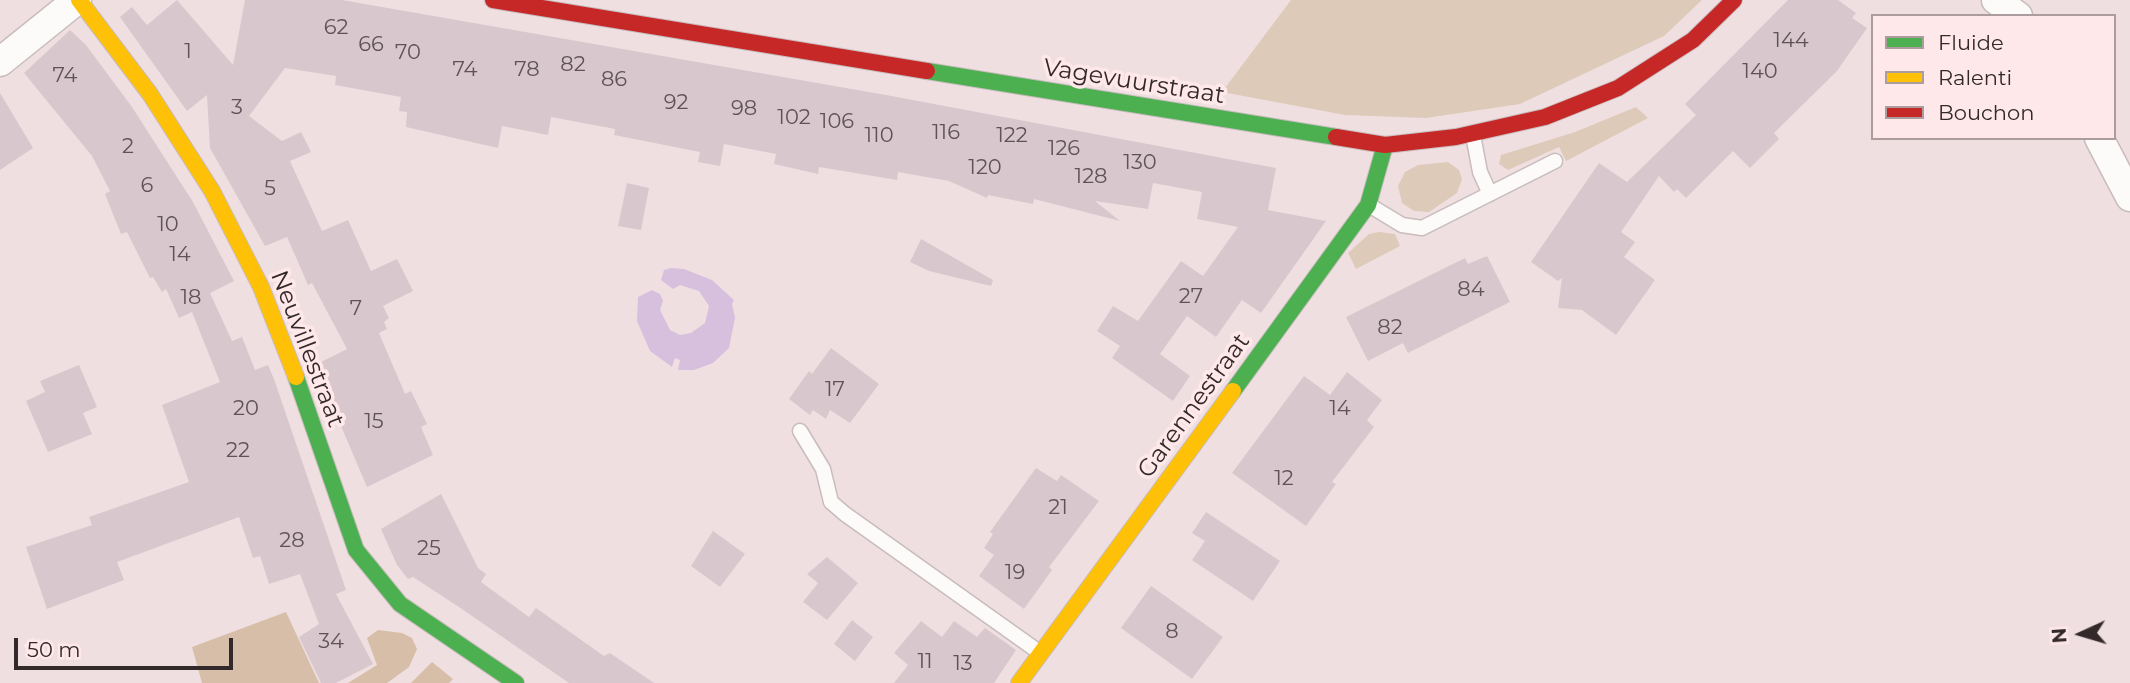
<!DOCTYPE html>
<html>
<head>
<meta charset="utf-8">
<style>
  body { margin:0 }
  #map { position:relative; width:2130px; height:683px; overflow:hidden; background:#efdfe1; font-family:Montserrat,sans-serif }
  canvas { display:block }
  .legend { position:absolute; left:1871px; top:14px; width:245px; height:126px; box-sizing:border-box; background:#ffe8e9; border:2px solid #ad9c9d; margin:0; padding:9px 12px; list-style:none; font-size:21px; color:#33292a }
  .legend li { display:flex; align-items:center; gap:14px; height:35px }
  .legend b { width:35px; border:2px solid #ad9c9d }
  .north { position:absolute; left:2046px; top:599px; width:70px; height:70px; -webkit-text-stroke:5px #ffe8e9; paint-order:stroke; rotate:266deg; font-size:19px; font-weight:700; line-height:28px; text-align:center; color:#33292a }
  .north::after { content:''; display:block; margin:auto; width:24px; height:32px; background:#33292a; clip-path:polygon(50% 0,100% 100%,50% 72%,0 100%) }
  .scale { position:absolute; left:14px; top:638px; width:219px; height:32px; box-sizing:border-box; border:4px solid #33292a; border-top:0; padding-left:9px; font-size:21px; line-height:24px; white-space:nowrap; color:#33292a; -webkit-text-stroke:5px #ffe8e9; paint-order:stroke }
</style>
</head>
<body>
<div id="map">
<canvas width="2130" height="683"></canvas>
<ul class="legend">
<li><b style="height:9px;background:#4caf50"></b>Fluide</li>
<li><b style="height:9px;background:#ffc107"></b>Ralenti</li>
<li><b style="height:9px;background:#c62828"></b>Bouchon</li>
</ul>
<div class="north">N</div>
<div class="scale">50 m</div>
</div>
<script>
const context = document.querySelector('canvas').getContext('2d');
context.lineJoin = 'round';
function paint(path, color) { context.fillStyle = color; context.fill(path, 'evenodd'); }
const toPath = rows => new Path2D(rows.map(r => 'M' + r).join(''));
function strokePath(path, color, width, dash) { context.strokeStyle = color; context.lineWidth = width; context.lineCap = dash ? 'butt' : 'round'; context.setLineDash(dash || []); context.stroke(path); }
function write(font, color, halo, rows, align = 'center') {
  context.font = font + ' Montserrat,sans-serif'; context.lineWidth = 7; context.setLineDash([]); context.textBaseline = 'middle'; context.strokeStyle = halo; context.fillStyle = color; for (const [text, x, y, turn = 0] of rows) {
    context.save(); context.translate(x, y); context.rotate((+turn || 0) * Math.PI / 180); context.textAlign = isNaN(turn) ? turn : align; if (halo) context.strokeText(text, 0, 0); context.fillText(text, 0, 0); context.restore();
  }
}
const green = toPath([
  [1291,0,1702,0,1664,36,1520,104,1426,118,1345,115,1222,92],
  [1636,107,1648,118,1566,161,1559,147,1508,170,1499,164,1501,155,1575,132],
  [1448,162,1459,170,1462,179,1457,193,1429,212,1414,211,1402,203,1398,186,1405,172,1418,165],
  [1379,232,1395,234,1400,246,1356,269,1348,253,1369,234]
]);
const forest = toPath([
  [286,612,319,683,202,683,192,647],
  [378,630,402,633,412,638,417,649,409,667,387,683,348,683,377,665,367,638],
  [432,662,453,679,449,683,411,683]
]);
const water = toPath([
  [671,268,684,269,712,280,734,300,732,304,735,318,729,348,713,363,694,370,678,370,680,360,675,358,672,367,650,351,637,321,638,297,652,290,660,294,663,301,660,310,670,330,680,335,691,333,705,323,709,306,699,291,680,285,673,289,661,280,664,270]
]);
const building = toPath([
  [177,0,233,65,245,0,342,0,886,95,1276,168,1268,210,1326,221,1261,313,1242,300,1216,337,1187,316,1160,354,1190,376,1173,401,1112,358,1120,346,1097,331,1113,306,1138,321,1181,261,1203,276,1238,227,1197,219,1202,192,1153,183,1148,209,1095,201,1120,221,1034,199,1033,204,988,195,987,198,949,181,898,172,897,180,819,167,818,174,774,164,776,154,724,144,720,166,698,162,700,152,614,135,615,129,551,117,548,135,502,126,498,148,406,127,407,112,399,111,401,97,335,85,336,76,285,68,249,116,282,141,301,132,311,152,290,161,322,231,348,220,371,271,397,259,413,291,383,306,389,318,384,322,387,329,379,333,405,394,411,391,427,424,421,427,433,455,367,487,315,365,347,349,312,283,308,285,287,237,265,246,210,148,207,95,187,111,120,17,132,7,147,25],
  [1788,0,1838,0,1856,13,1852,18,1867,28,1837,71,1774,133,1779,139,1750,168,1733,151,1686,198,1677,189,1674,192,1659,176,1621,232,1635,242,1624,257,1655,280,1616,335,1582,310,1558,308,1562,278,1558,281,1531,262,1599,163,1627,182,1696,115,1685,104],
  [70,30,86,45,132,107,193,202,234,281,210,293,232,341,242,337,255,370,268,365,274,379,346,590,336,594,373,664,336,683,321,683,299,637,319,624,300,574,269,584,260,556,253,558,239,517,117,562,124,580,47,609,26,547,92,525,89,517,189,482,162,405,220,382,192,312,179,318,166,289,162,292,153,277,150,278,127,232,121,234,105,194,110,191,92,156,24,73],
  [0,93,33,148,0,170],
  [627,183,649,188,641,230,618,226],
  [921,239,993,280,991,286,929,271,910,262],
  [1487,256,1510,302,1408,353,1403,343,1368,361,1346,317,1465,258,1468,264],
  [831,348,879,384,850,423,830,410,826,419,813,410,810,415,789,399,809,371,812,374],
  [79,365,97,407,83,413,92,434,48,452,26,401,45,392,40,381],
  [1347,372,1382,400,1367,420,1374,427,1332,482,1336,484,1306,526,1232,473,1304,376,1330,395],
  [1036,468,1057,481,1061,475,1099,501,1049,567,1052,570,1024,609,979,576,994,555,984,548,993,534,990,532],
  [441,494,478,568,486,574,481,582,529,617,536,608,604,656,610,653,654,683,569,683,462,609,413,577,408,579,397,565,381,529],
  [1206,512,1280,561,1253,601,1192,560,1205,541,1192,533],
  [713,531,745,554,720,587,691,566],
  [827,557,858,583,827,620,803,602,818,583,807,574],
  [1151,586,1223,637,1192,679,1121,628],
  [852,620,873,637,855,661,834,644],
  [921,621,942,637,954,621,977,637,985,628,1016,650,994,683,894,683,908,665,894,653]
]);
const lane = toPath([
  [1473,135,1480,172,1490,194],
  [1369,205,1402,225,1422,228,1555,161],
  [800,431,823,469,831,502,845,514,1039,652]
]);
const street = toPath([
  [1996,0,2018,16],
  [0,62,77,0],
  [2099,138,2130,197]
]);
const fast = toPath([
  [927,71,1336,137],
  [296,377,356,550,400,604,516,683],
  [1233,391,1368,205,1385,145]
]);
const slow = toPath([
  [79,0,150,94,212,191,261,287,296,377],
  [1019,683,1233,391]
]);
const jam = toPath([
  [493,0,927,71],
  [1336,137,1385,145,1456,137,1545,117,1618,88,1693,40,1734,0]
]);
const numberNames = [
  ["62",336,28],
  ["144",1791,41],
  ["66",371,45],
  ["1",188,52],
  ["70",408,53],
  ["82",573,65],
  ["74",465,70],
  ["78",527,70],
  ["140",1760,72],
  ["74",65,76],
  ["86",614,80],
  ["92",676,103],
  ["3",237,108],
  ["98",744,109],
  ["102",794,118],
  ["106",837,122],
  ["116",946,133],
  ["110",879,136],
  ["122",1012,136],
  ["2",128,147],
  ["126",1064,149],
  ["130",1140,163],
  ["120",985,168],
  ["128",1091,177],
  ["6",147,186],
  ["5",270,189],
  ["10",168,225],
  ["14",180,255],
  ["84",1471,290],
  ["27",1191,297],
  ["18",191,298],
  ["7",356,309],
  ["82",1390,328],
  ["17",835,390],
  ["20",246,409],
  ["14",1340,409],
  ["15",374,422],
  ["22",238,451],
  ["12",1284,479],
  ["21",1058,508],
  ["28",292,541],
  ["25",429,549],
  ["19",1015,573],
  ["8",1172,632],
  ["34",331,642],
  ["11",925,662],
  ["13",963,664]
];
const streetNames = [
  ["Vagevuurstraat",1134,82,9],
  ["Neuvillestraat",307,349,69],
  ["Garennestraat",1194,406,-54]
];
paint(green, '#decab9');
paint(forest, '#d6bea9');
paint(water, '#d6c0de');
paint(building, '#d8c8ce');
strokePath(lane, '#c8bcbd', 17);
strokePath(street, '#c8bcbd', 31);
strokePath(fast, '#c8bcbd', 18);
strokePath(slow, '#c8bcbd', 18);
strokePath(jam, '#c8bcbd', 18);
strokePath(lane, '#fdfafa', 14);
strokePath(street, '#fdfafa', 28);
strokePath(fast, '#4caf50', 16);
strokePath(slow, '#ffc107', 16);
strokePath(jam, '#c62828', 16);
write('21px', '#5f5356', null, numberNames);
write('24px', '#33292a', '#ffe8e9', streetNames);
</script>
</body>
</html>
